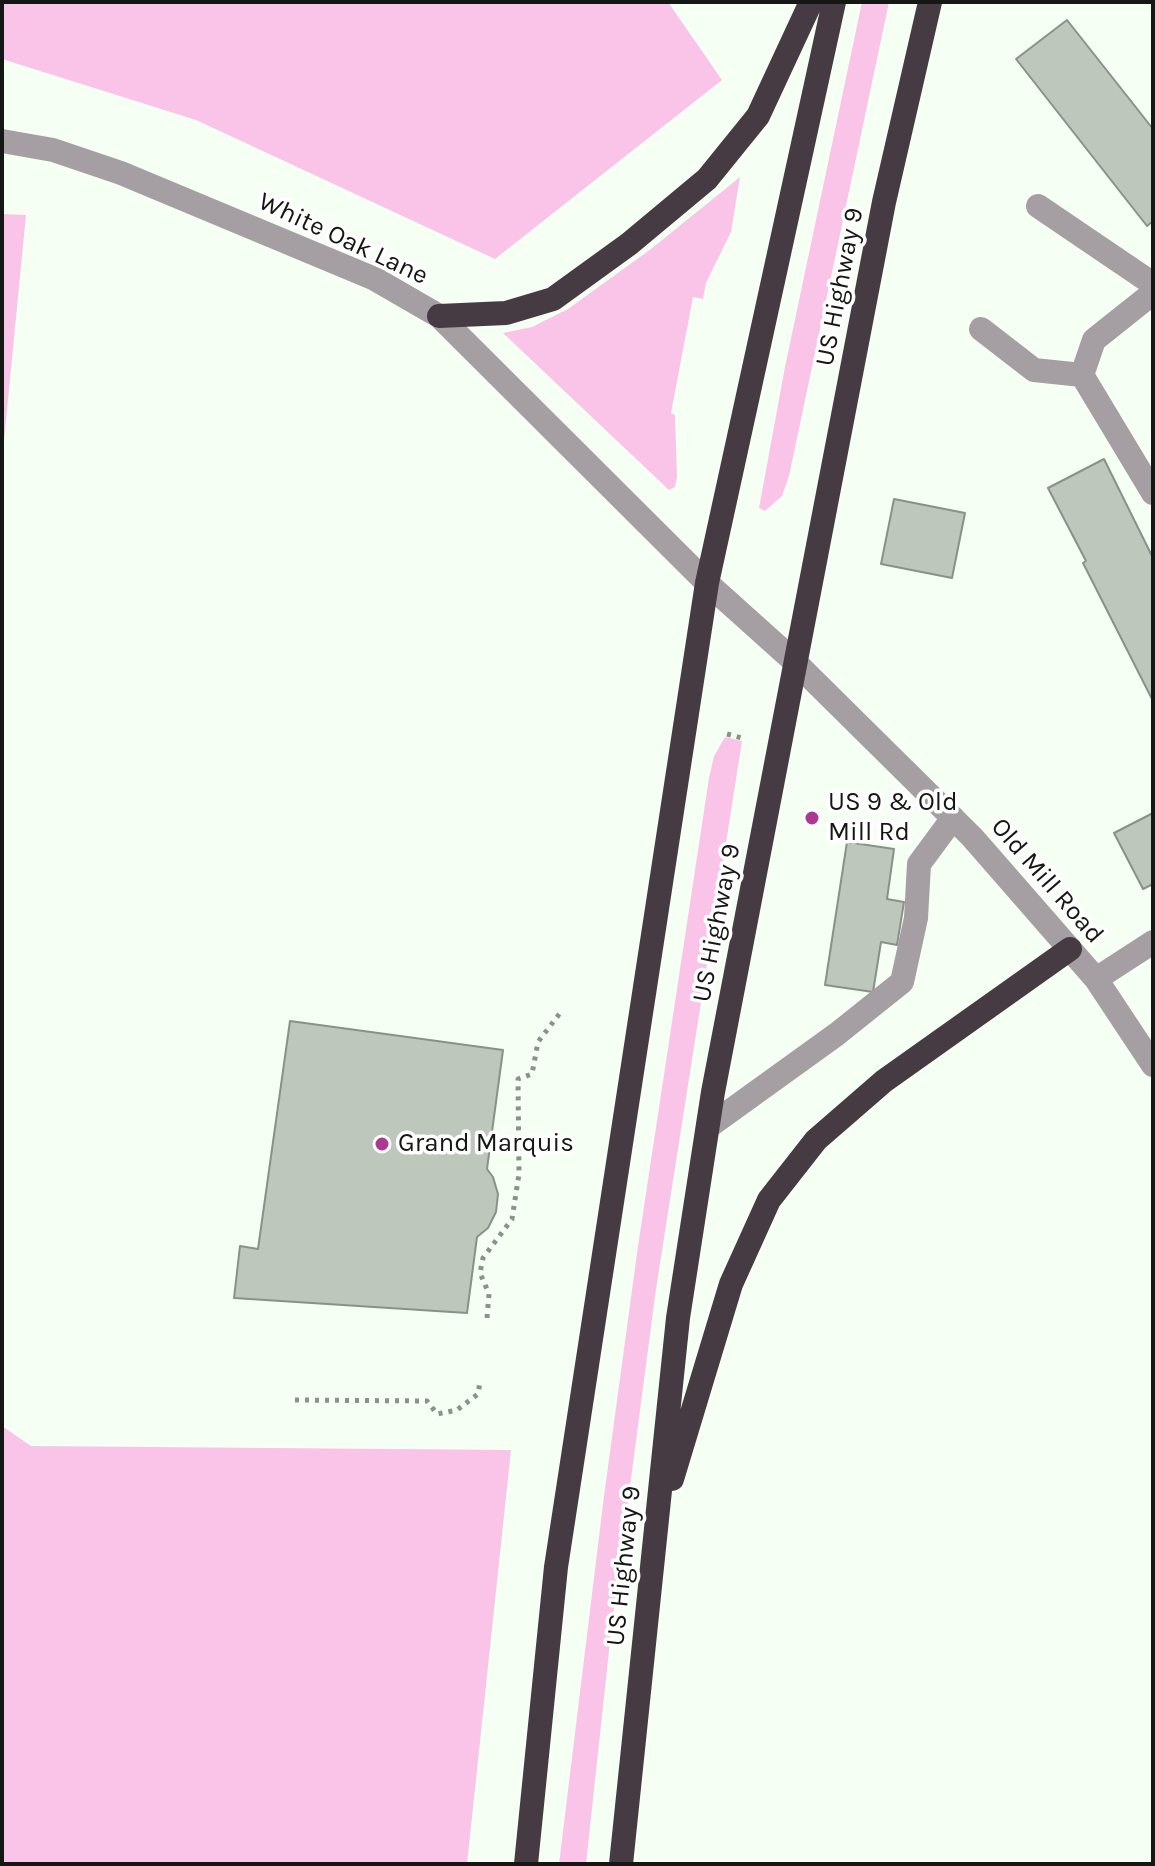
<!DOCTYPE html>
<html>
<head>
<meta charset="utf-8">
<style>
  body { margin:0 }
  #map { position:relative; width:1155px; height:1866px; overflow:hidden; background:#f5fff3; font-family:Karla,sans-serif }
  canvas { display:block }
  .frame { position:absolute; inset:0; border:4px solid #141713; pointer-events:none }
</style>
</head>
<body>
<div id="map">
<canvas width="1155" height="1866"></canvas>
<div class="frame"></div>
</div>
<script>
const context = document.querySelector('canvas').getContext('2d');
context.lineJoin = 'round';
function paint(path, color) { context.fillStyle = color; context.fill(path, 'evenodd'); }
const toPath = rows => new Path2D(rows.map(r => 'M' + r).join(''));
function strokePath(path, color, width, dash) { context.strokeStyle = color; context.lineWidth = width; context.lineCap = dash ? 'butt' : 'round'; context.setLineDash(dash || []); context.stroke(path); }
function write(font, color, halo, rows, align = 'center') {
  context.font = font + ' Karla,sans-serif'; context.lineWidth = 7; context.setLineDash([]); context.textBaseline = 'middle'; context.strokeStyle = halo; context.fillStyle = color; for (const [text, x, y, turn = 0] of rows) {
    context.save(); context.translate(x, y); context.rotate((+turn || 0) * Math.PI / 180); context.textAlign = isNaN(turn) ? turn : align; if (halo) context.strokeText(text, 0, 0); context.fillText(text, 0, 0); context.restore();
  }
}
const green = toPath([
  [2,2,668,2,722,80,495,259,196,120,2,59],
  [862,2,889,2,789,476,782,496,765,511,759,508,785,367],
  [740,177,731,232,706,283,703,299,693,297,671,413,675,415,677,477,675,487,669,490,503,333,532,327,568,309,651,249],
  [2,214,26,215,2,461],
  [725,737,742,741,656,1289,612,1623,586,1864,559,1864,604,1496,638,1246,709,778,714,756],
  [2,1426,31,1446,511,1450,467,1864,2,1864]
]);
const building = toPath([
  [1067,20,1153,129,1153,221,1147,226,1016,59,1067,20],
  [1104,459,1153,558,1153,701,1083,563,1086,561,1048,488,1104,459],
  [894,499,965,513,952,578,881,564,894,499],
  [1153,813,1153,884,1143,889,1114,833,1153,813],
  [847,842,894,849,887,899,904,902,897,945,881,942,873,992,825,985,847,842],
  [290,1021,503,1050,487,1169,493,1177,498,1194,496,1212,488,1228,477,1237,467,1313,234,1298,240,1246,258,1249,290,1021]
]);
const path = toPath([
  [727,734,742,738],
  [487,1318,489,1294,480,1273,483,1258,512,1219,519,1174,518,1079,532,1074,538,1042,560,1013],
  [295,1400,427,1401,437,1414,457,1410,478,1394,480,1382]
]);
const minor = toPath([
  [2,141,53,150,121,173,375,279,439,316,707,583,795,662,972,837,1096,979,1153,1065],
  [1038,206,1153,284],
  [1153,293,1094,340,1082,375,1153,493],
  [981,329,1034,370,1082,375],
  [1096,979,1153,942],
  [708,1127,837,1034,902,982,916,918,919,864,953,818]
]);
const highway = toPath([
  [439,316,506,313,553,299,629,244,707,179,758,116,811,2],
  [672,1479,731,1284,769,1200,816,1140,884,1081,1070,949],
  [526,1864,556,1567,707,583,834,2],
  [621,1864,678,1318,713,1092,884,202,930,2]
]);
const markers = [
  [812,818,8,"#ab3892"],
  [382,1144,8,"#ab3892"]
];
const streetNames = [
  ["White Oak Lane",343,239,25],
  ["US Highway 9",840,287,-79],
  ["Old Mill Road",1047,881,49],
  ["US Highway 9",717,923,-79],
  ["US Highway 9",624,1566,-84]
];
const poiNames = [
  ["US 9 & Old",828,803],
  ["Mill Rd",828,833],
  ["Grand Marquis",398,1144]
];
paint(green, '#fac4e9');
paint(building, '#bdc7bc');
strokePath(building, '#899288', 2);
strokePath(path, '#8b9289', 5, [4, 6]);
strokePath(minor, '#a59fa3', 24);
strokePath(highway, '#463b43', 24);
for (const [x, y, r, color] of markers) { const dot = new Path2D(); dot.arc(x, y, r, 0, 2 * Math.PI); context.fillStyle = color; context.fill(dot); strokePath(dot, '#fff', 3); }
write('26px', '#141713', '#fff', streetNames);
write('26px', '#141713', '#fff', poiNames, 'left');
</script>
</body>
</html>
